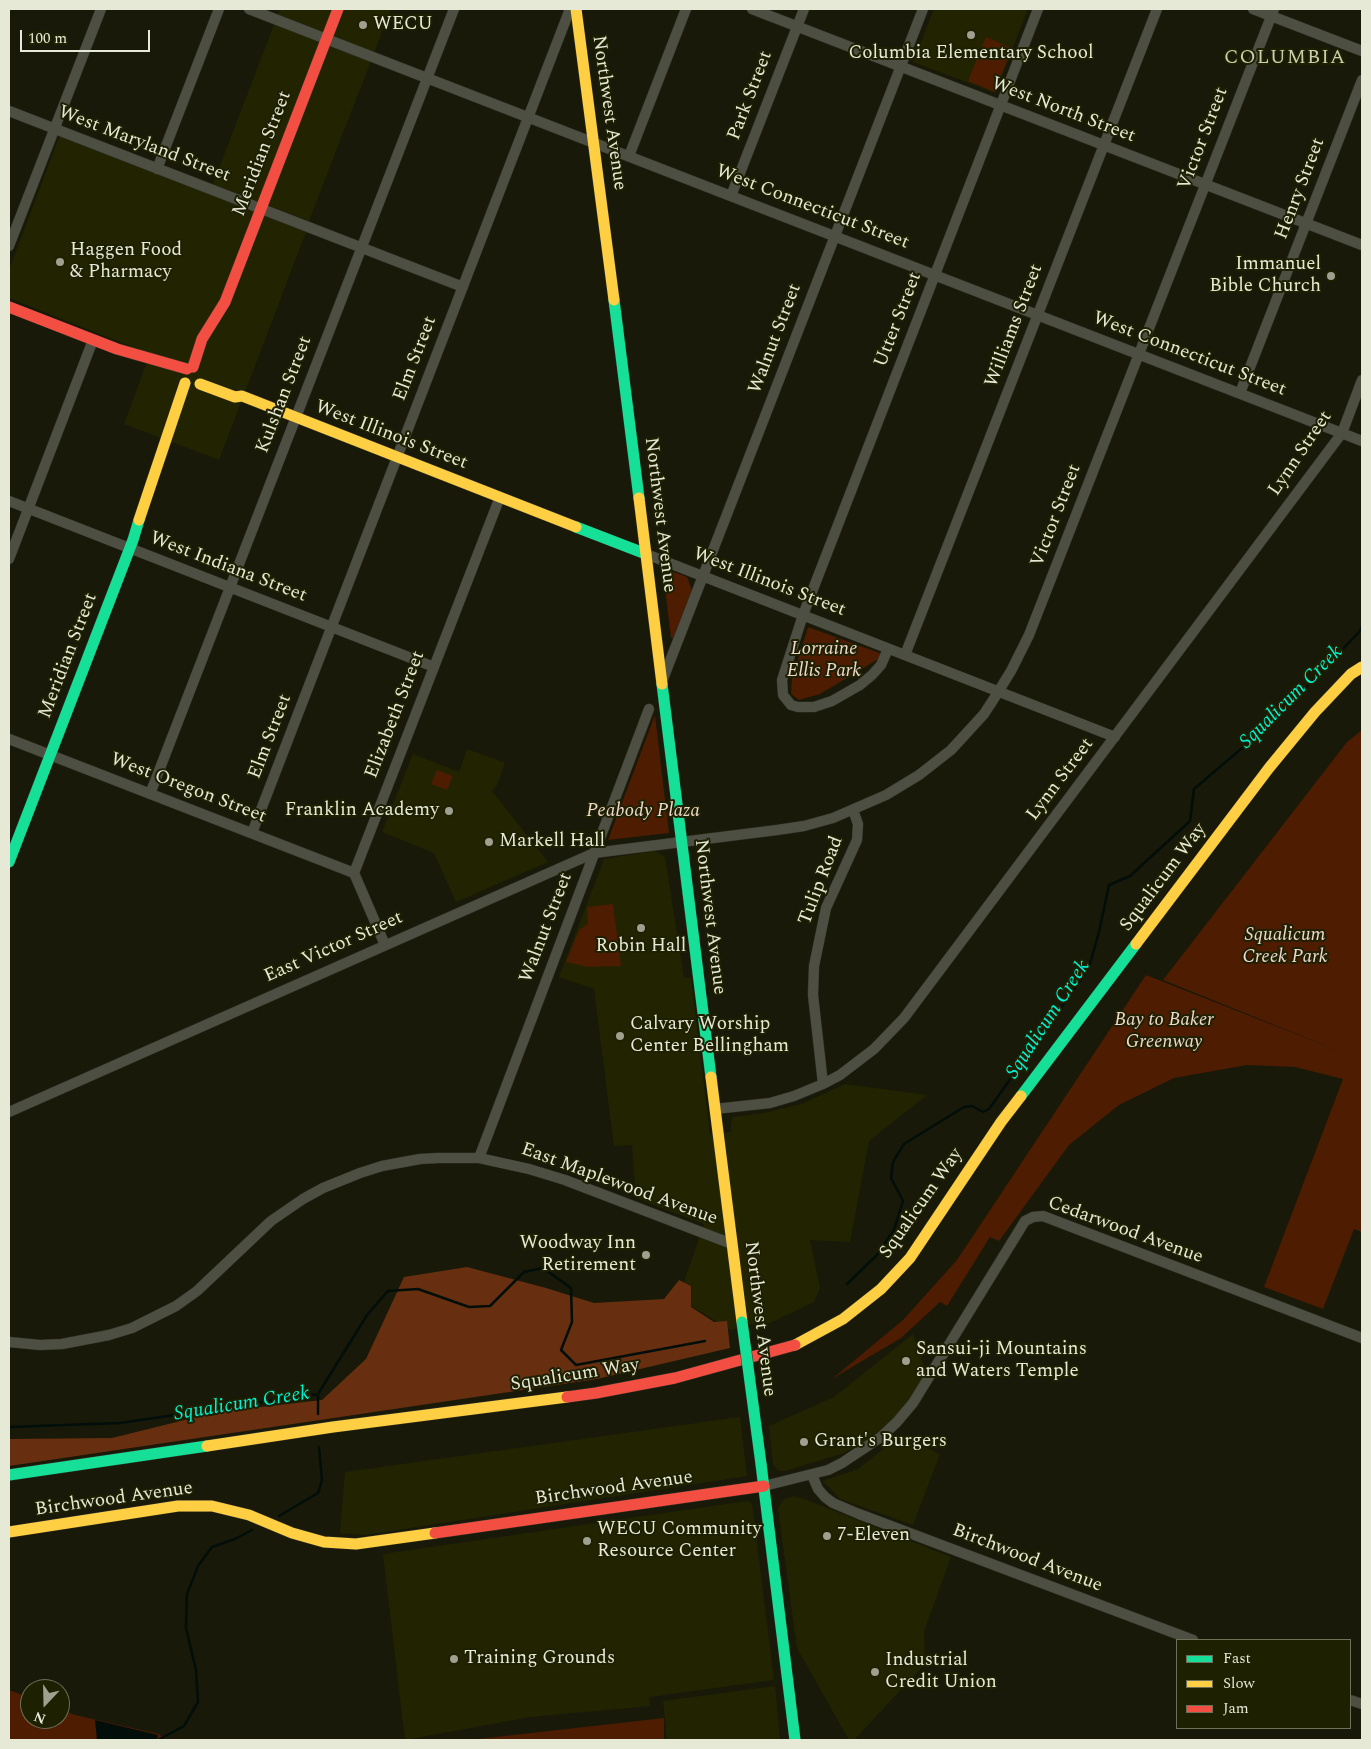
<!DOCTYPE html>
<html>
<head>
<meta charset="utf-8">
<style>
  body { margin:0 }
  #map { position:relative; width:1371px; height:1749px; overflow:hidden; background:#181909; font-family:Spectral,serif }
  canvas { display:block }
  .frame { position:absolute; inset:0; border:10px solid #e7e9d7; pointer-events:none }
  .legend { position:absolute; left:1176px; top:1639px; width:175px; height:90px; box-sizing:border-box; background:#1e2002; border:1px solid #6e7057; margin:0; padding:6px 9px; list-style:none; font-size:15px; color:#e7e9d7 }
  .legend li { display:flex; align-items:center; gap:10px; height:25px }
  .legend b { width:25px; border:1px solid #6e7057 }
  .north { position:absolute; left:20px; top:1679px; width:50px; height:50px; box-sizing:border-box; background:#1e2002; border:1px solid #6e7057; border-radius:50%; rotate:201deg; font-size:14px; font-weight:700; line-height:20px; text-align:center; color:#e7e9d7 }
  .north::after { content:''; display:block; margin:auto; width:18px; height:22px; background:#9fa08f; clip-path:polygon(50% 0,100% 100%,50% 72%,0 100%) }
  .scale { position:absolute; left:20px; top:30px; width:130px; height:22px; box-sizing:border-box; border:2px solid #e7e9d7; border-top:0; padding-left:6px; font-size:15px; line-height:18px; white-space:nowrap; color:#e7e9d7; -webkit-text-stroke:4px #1e2002; paint-order:stroke }
</style>
</head>
<body>
<div id="map">
<canvas width="1371" height="1749"></canvas>
<div class="frame"></div>
<ul class="legend">
<li><b style="height:6px;background:#16e098"></b>Fast</li>
<li><b style="height:6px;background:#ffcf43"></b>Slow</li>
<li><b style="height:6px;background:#f24e42"></b>Jam</li>
</ul>
<div class="north">N</div>
<div class="scale">100 m</div>
</div>
<script>
const context = document.querySelector('canvas').getContext('2d');
context.lineJoin = 'round';
function paint(path, color) { context.fillStyle = color; context.fill(path, 'evenodd'); }
const toPath = rows => new Path2D(rows.map(r => 'M' + r).join(''));
function strokePath(path, color, width, dash) { context.strokeStyle = color; context.lineWidth = width; context.lineCap = dash ? 'butt' : 'round'; context.setLineDash(dash || []); context.stroke(path); }
function write(font, color, halo, rows, align = 'center') {
  context.font = font + ' Spectral,serif'; context.lineWidth = 4; context.setLineDash([]); context.textBaseline = 'middle'; context.strokeStyle = halo; context.fillStyle = color; for (const [text, x, y, turn = 0] of rows) {
    context.save(); context.translate(x, y); context.rotate((+turn || 0) * Math.PI / 180); context.textAlign = isNaN(turn) ? turn : align; if (halo) context.strokeText(text, 0, 0); context.fillText(text, 0, 0); context.restore();
  }
}
const built = toPath([
  [280,9,391,9,309,221,213,184],
  [934,9,1028,9,995,93,913,62],
  [60,135,306,232,219,460,124,424,150,354,9,298,9,270],
  [467,749,505,763,497,785,492,791,548,862,456,902,434,853,382,832,413,754,459,772],
  [655,851,665,857,684,978,691,978,710,1135,731,1132,731,1123,733,1117,764,1113,802,1104,845,1084,927,1095,869,1141,850,1242,810,1240,820,1288,814,1302,770,1323,753,1324,731,1330,691,1306,692,1286,684,1282,704,1224,636,1198,632,1145,614,1146,594,989,559,977,604,859],
  [913,1334,926,1373,914,1394,894,1419,881,1432,862,1444,841,1454,785,1471,779,1471,776,1468,773,1464,769,1426,834,1397],
  [740,1417,747,1476,365,1535,340,1533,345,1472],
  [900,1436,940,1454,913,1525,840,1499,823,1481,858,1469],
  [793,1496,804,1499,951,1557,924,1631,925,1664,854,1740,849,1740,797,1648,778,1509,783,1500],
  [747,1501,752,1504,774,1680,649,1697,650,1706,530,1717,405,1740,383,1554],
  [775,1686,780,1740,667,1740,663,1701]
]);
const green = toPath([
  [986,37,1012,48,995,92,968,81],
  [666,569,687,577,691,588,692,591,673,638,671,638,663,572],
  [808,627,885,655,820,694,799,700,791,694,792,679],
  [655,715,669,833,608,840],
  [1362,730,1362,1232,1354,1229,1323,1309,1264,1287,1343,1079,1295,1067,1247,1065,1174,1078,1119,1105,1069,1145,999,1241,990,1237,947,1306,940,1302,901,1338,832,1379,903,1320,957,1260,1146,975,1344,1053,1163,980,1347,742],
  [437,770,453,776,447,790,431,784],
  [613,904,621,966,588,967,566,962,579,930,588,924,587,907],
  [9,1690,30,1698,30,1719,60,1719,60,1709,75,1715,159,1734,165,1740,9,1740],
  [664,1718,664,1740,469,1740]
]);
const forest = toPath([
  [467,1267,546,1288,594,1303,664,1299,679,1280,691,1286,691,1307,714,1322,727,1321,730,1348,597,1379,9,1466,9,1439,112,1438,217,1412,322,1400,366,1359,404,1277]
]);
const water = toPath([
  [95,1720,158,1735,157,1740,97,1740]
]);
const stream = toPath([
  [847,1284,877,1255,894,1230,903,1201,891,1178,893,1162,904,1144,964,1107,972,1106,983,1112,989,1109,1070,995,1089,967,1099,932,1109,885,1130,876,1190,821,1194,789,1275,720,1360,631,1362,626],
  [318,1414,318,1394],
  [9,1427,120,1423,318,1394,367,1315,388,1291,418,1289,469,1307,490,1306,524,1272,543,1268,571,1288,572,1322,561,1350,576,1365,705,1341],
  [279,1516,318,1493,322,1480,319,1447],
  [158,1740,184,1726,198,1702,196,1670,186,1628,187,1594,198,1566,212,1547,235,1539,252,1530]
]);
const street = toPath([
  [249,9,1362,441],
  [752,9,1362,245],
  [1253,9,1362,51],
  [9,111,463,287],
  [629,156,686,9],
  [157,169,219,9],
  [731,196,804,9],
  [9,246,101,9],
  [1240,393,1362,80],
  [9,501,434,667],
  [646,554,1115,737],
  [9,559,93,340],
  [888,649,881,665,872,675,860,685,832,701,814,707,798,707,791,705,783,695,782,680,803,615,1038,9],
  [905,655,1157,9],
  [663,679,923,9],
  [9,739,354,873],
  [150,794,454,9],
  [252,833,570,9],
  [385,945,354,873,500,497],
  [823,1084,813,995,814,966,826,908,857,840,858,824,853,810],
  [715,1109,770,1103,794,1096,823,1084,840,1075,874,1049,904,1018,1342,433,1362,380],
  [9,1112,594,853,777,830,804,826,833,818,886,795,919,775,951,750,984,714,995,697,1011,671,1029,635,1274,9],
  [479,1158,649,709],
  [9,1342,40,1345,62,1344,109,1335,132,1328,176,1306,197,1291,271,1221,303,1199,323,1188,360,1173,382,1166,420,1159,438,1158,479,1158,529,1169,565,1180,732,1244],
  [812,1475,818,1489,825,1497,833,1503,859,1514,1193,1640],
  [764,1486,828,1470,842,1463,881,1437,897,1422,913,1403,1025,1221,1033,1217,1043,1216,1362,1338],
  [1350,1700,1362,1704]
]);
const fast = toPath([
  [614,300,639,498],
  [576,527,646,554],
  [662,684,711,1077],
  [9,862,133,540,139,520],
  [1021,1096,1136,944],
  [761,1464,795,1740],
  [9,1475,207,1446]
]);
const slow = toPath([
  [576,9,614,300],
  [200,384,235,397,242,396,576,527],
  [639,498,662,684],
  [139,520,185,383],
  [1136,944,1269,768,1315,712,1351,674,1362,667],
  [711,1077,742,1322],
  [795,1345,843,1319,881,1289,910,1258,1001,1122,1021,1096],
  [207,1446,333,1427,567,1397],
  [9,1532,178,1506,212,1506,249,1515,292,1533,324,1542,356,1544,435,1533]
]);
const jam = toPath([
  [9,307,117,349,187,369],
  [193,367,202,339,225,302,338,9],
  [567,1397,596,1393,675,1378,795,1345],
  [435,1533,764,1486]
]);
const fastBridge = toPath([
  [742,1322,761,1464]
]);
const markers = [
  [363,25,5,"#9fa08f"],
  [971,35,5,"#9fa08f"],
  [60,262,5,"#9fa08f"],
  [1331,276,5,"#9fa08f"],
  [449,811,5,"#9fa08f"],
  [489,842,5,"#9fa08f"],
  [641,928,5,"#9fa08f"],
  [620,1036,5,"#9fa08f"],
  [646,1255,5,"#9fa08f"],
  [906,1361,5,"#9fa08f"],
  [804,1442,5,"#9fa08f"],
  [827,1536,5,"#9fa08f"],
  [587,1541,5,"#9fa08f"],
  [454,1659,5,"#9fa08f"],
  [875,1672,5,"#9fa08f"]
];
const poiNames = [
  ["WECU",373,25],
  ["Columbia Elementary School",971,54,"center"],
  ["Haggen Food",70,251],
  ["& Pharmacy",70,273],
  ["Immanuel",1321,265,"right"],
  ["Bible Church",1321,287,"right"],
  ["Franklin Academy",439,811,"right"],
  ["Markell Hall",499,842],
  ["Robin Hall",641,947,"center"],
  ["Calvary Worship",630,1025],
  ["Center Bellingham",630,1047],
  ["Woodway Inn",636,1244,"right"],
  ["Retirement",636,1266,"right"],
  ["Sansui-ji Mountains",916,1350],
  ["and Waters Temple",916,1372],
  ["Grant's Burgers",814,1442],
  ["WECU Community",597,1530],
  ["Resource Center",597,1552],
  ["7-Eleven",837,1536],
  ["Training Grounds",464,1659],
  ["Industrial",885,1661],
  ["Credit Union",885,1683]
];
const streetNames = [
  ["Park Street",751,96,-69],
  ["West North Street",1063,111,21],
  ["Northwest Avenue",608,113,82],
  ["Victor Street",1204,139,-69],
  ["West Maryland Street",144,145,21],
  ["Meridian Street",263,154,-69],
  ["Henry Street",1301,189,-69],
  ["West Connecticut Street",812,208,21],
  ["Utter Street",899,320,-69],
  ["Williams Street",1015,326,-69],
  ["Walnut Street",776,339,-69],
  ["West Connecticut Street",1189,355,21],
  ["Elm Street",416,359,-69],
  ["Kulshan Street",285,395,-69],
  ["West Illinois Street",391,436,21],
  ["Lynn Street",1301,454,-56],
  ["Northwest Avenue",659,515,83],
  ["Victor Street",1057,516,-69],
  ["West Indiana Street",228,568,21],
  ["West Illinois Street",769,583,21],
  ["Meridian Street",69,656,-69],
  ["Elizabeth Street",396,715,-69],
  ["Elm Street",271,737,-69],
  ["Lynn Street",1061,780,-53],
  ["West Oregon Street",188,789,21],
  ["Squalicum Way",1164,878,-53],
  ["Tulip Road",822,881,-69],
  ["Northwest Avenue",709,917,83],
  ["Walnut Street",547,928,-69],
  ["East Victor Street",334,948,-24],
  ["East Maplewood Avenue",619,1185,20],
  ["Squalicum Way",922,1204,-55],
  ["Cedarwood Avenue",1125,1231,20],
  ["Northwest Avenue",759,1319,83],
  ["Squalicum Way",575,1376,-9],
  ["Birchwood Avenue",614,1489,-8],
  ["Birchwood Avenue",114,1500,-8],
  ["Birchwood Avenue",1027,1559,21]
];
const parkNames = [
  ["Lorraine",824,650],
  ["Ellis Park",824,672],
  ["Peabody Plaza",643,812],
  ["Squalicum",1285,936],
  ["Creek Park",1285,958],
  ["Bay to Baker",1164,1021],
  ["Greenway",1164,1043]
];
const neighbourhoodNames = [
  ["COLUMBIA",1285,59]
];
const waterNames = [
  ["Squalicum Creek",1292,698,-45],
  ["Squalicum Creek",1049,1020,-57],
  ["Squalicum Creek",242,1405,-9]
];
paint(built, '#222401');
paint(green, '#4d1c01');
paint(forest, '#672f10');
paint(water, '#020e0a');
strokePath(stream, '#020e0a', 2.5);
strokePath(street, '#313227', 11);
strokePath(fast, '#313227', 12);
strokePath(slow, '#313227', 12);
strokePath(jam, '#313227', 12);
strokePath(street, '#4e4f43', 10);
strokePath(fast, '#16e098', 11);
strokePath(slow, '#ffcf43', 11);
strokePath(jam, '#f24e42', 11);
strokePath(fastBridge, '#313227', 12, []);
strokePath(fastBridge, '#16e098', 11);
for (const [x, y, r, color] of markers) { const dot = new Path2D(); dot.arc(x, y, r, 0, 2 * Math.PI); context.fillStyle = color; context.fill(dot); strokePath(dot, '#1e2002', 2); }
write('19px', '#e7e9d7', '#1e2002', poiNames, 'left');
write('19px', '#e7e9d7', '#1e2002', streetNames);
write('italic 19px', '#f1d8ce', '#1e2002', parkNames);
context.letterSpacing = '1px';
write('20px', '#cbcfac', '#1e2002', neighbourhoodNames);
context.letterSpacing = '0px';
write('italic 20px', '#00f3d6', '#1e2002', waterNames);
</script>
</body>
</html>
